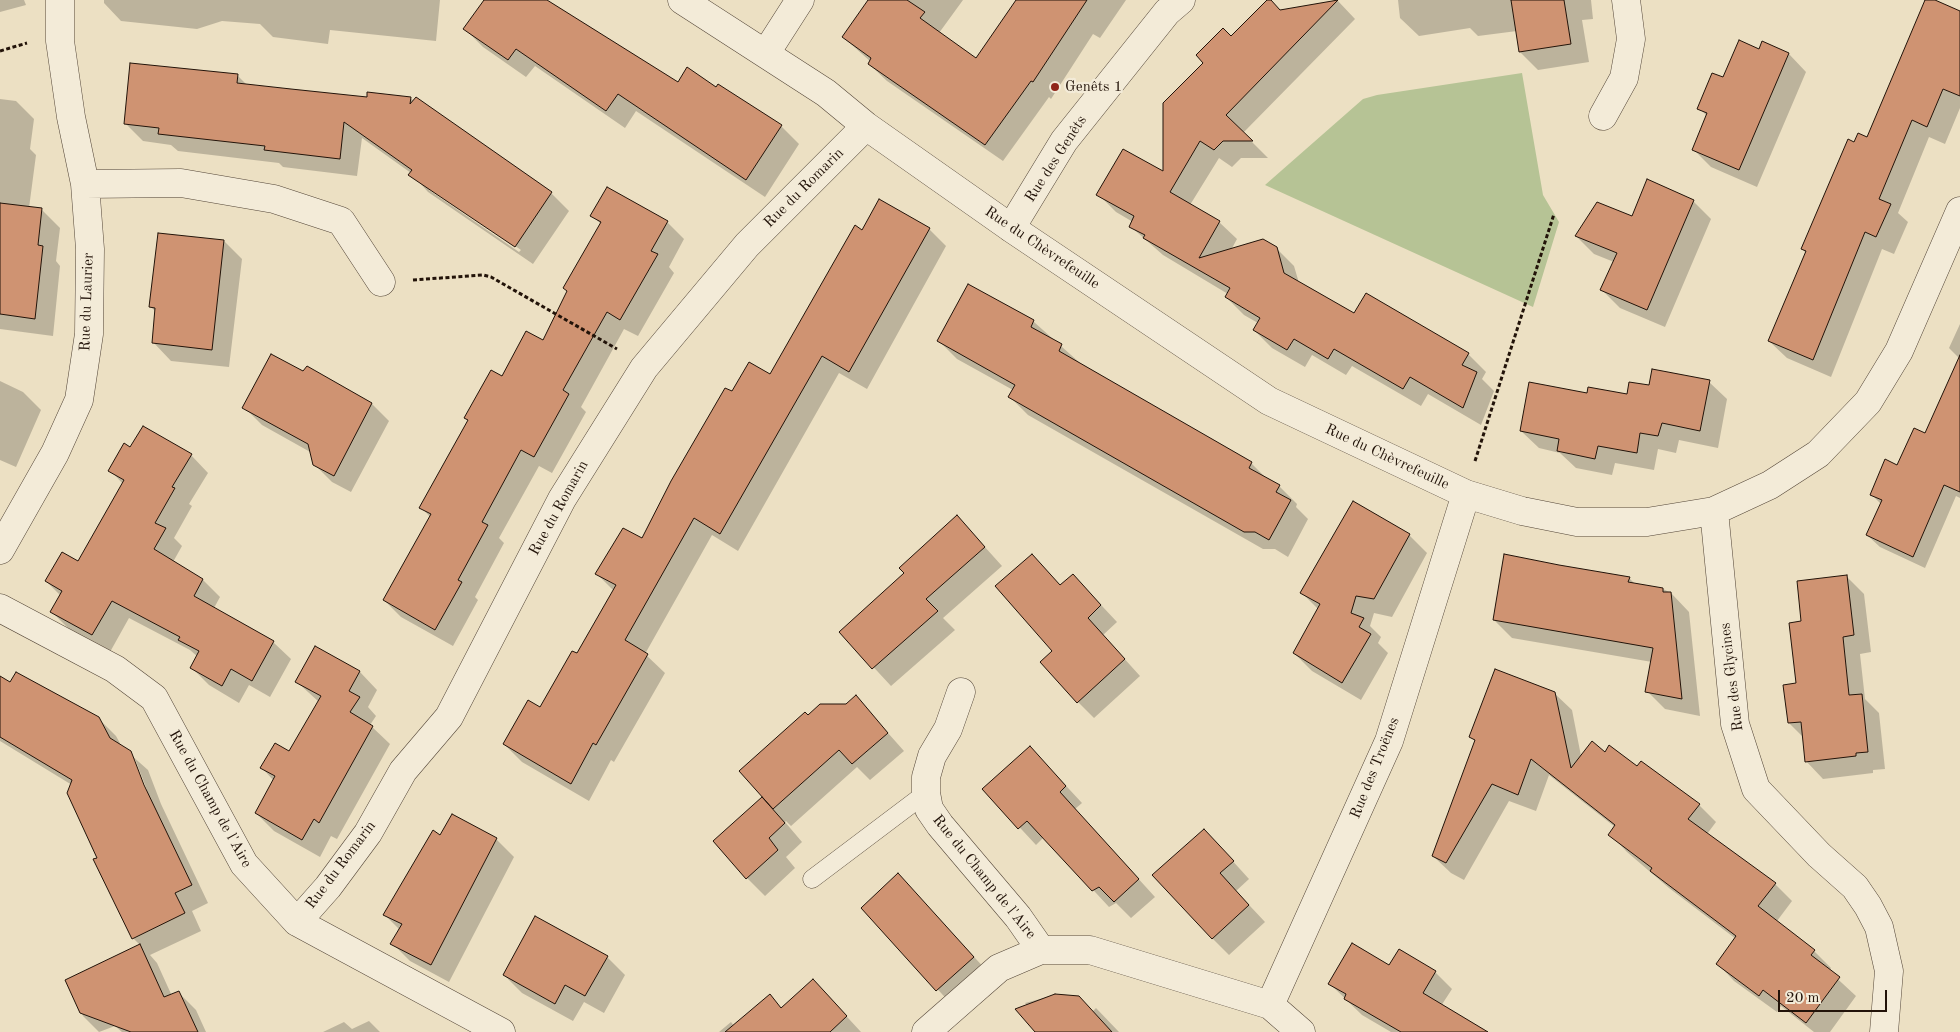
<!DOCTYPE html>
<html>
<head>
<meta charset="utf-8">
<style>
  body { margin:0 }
  #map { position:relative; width:1960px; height:1032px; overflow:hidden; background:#ece0c3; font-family:"Old Standard TT",serif }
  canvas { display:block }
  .scale { position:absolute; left:1778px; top:990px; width:109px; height:22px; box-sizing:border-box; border:2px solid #221309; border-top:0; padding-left:6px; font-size:15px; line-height:18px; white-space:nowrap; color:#221309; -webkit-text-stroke:4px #f3ebd8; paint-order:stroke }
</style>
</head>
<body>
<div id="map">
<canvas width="1960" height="1032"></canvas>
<div class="scale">20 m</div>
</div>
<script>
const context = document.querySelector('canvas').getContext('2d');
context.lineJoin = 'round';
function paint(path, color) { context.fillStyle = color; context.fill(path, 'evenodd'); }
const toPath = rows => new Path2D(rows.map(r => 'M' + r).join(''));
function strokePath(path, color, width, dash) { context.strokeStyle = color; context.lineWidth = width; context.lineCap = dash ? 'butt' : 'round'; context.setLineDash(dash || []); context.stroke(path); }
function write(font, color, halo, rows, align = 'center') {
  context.font = font + ' "Old Standard TT",serif'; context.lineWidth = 4.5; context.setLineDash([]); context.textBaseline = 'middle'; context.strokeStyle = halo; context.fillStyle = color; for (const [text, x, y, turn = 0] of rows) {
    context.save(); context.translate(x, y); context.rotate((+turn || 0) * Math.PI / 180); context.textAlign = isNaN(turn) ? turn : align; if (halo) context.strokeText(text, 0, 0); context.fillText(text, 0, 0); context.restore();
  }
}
const green = toPath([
  [1522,73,1543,195,1559,222,1533,307,1265,185,1363,99,1377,95]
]);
const shadow = toPath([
  [0,0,24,0,26,5,0,12],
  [104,0,440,0,436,41,330,30,328,44,273,37,260,24,222,21,197,29,121,21,104,3],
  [486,0,535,0,678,83,716,89,718,86,781,126,799,144,765,197,636,111,625,128,535,66,526,77,483,47,465,29],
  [869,0,963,0,939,33,976,60,1018,0,1126,0,1100,38,1093,34,1051,99,1049,97,1003,161,887,81,869,64,871,62,843,37],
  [1398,0,1591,0,1593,19,1582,20,1589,62,1538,70,1520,52,1517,31,1478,36,1470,28,1419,36,1400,18],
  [1927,0,1960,12,1960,108,1945,144,1929,137,1898,213,1908,222,1894,254,1882,249,1831,377,1787,358,1769,341,1806,253,1802,249,1855,144,1868,138],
  [1338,1,1355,19,1243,133,1268,158,1241,158,1232,167,1219,158,1190,205,1219,222,1237,239,1231,250,1276,248,1294,266,1299,283,1355,315,1366,295,1468,354,1486,372,1482,379,1494,391,1481,425,1428,394,1421,406,1352,366,1346,375,1312,355,1305,367,1272,348,1254,330,1258,323,1244,315,1226,297,1228,294,1163,255,1130,226,1133,222,1116,212,1098,194,1164,174,1231,38,1280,11],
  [1763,43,1789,54,1806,72,1757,187,1711,167,1693,149,1707,116,1699,108,1724,79,1759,50],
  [237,75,247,85,368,99,410,98,551,193,569,211,533,264,428,192,411,173,362,138,357,176,283,167,279,163,178,151,171,145,143,141,125,123],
  [429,187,521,250,519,252,429,190],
  [0,99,16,101,34,119,30,149,36,155,29,208,42,210,60,228,56,261,60,266,53,336,0,329],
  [1693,201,1711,219,1665,327,1620,308,1602,290,1614,262,1594,254,1576,236],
  [592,216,667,222,684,239,669,267,674,273,638,336,624,329,581,407,586,412,552,473,539,466,499,538,504,543,475,597,478,600,453,646,401,617,384,600,430,517,421,507,503,378,543,341,601,224],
  [929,229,946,246,867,389,839,373,738,551,712,535,645,654,665,673,614,762,611,760,589,801,522,762,504,744,541,708,577,654,614,591,597,574,642,540,733,393,770,376,862,231],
  [224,241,242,259,229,367,171,361,153,342,156,312,150,306],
  [969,286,1034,322,1080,363,1251,463,1267,479,1279,486,1297,504,1296,507,1308,519,1288,557,1275,549,1263,549,1028,415,1010,397,1013,390,957,359,939,341],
  [1960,324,1960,498,1956,496,1925,568,1880,547,1867,535,1881,504,1872,495,1926,434,1960,359,1949,348],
  [307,368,372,404,389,421,351,492,332,482,314,464,312,453,262,425,244,407,304,373],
  [0,381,23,392,41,410,16,467,0,460],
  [1709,382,1727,399,1718,448,1679,440,1676,453,1658,449,1654,470,1615,463,1612,475,1576,468,1560,453,1539,448,1521,431,1588,395,1628,396],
  [131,449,191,455,208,473,189,504,192,506,174,538,182,546,173,562,203,580,220,597,214,608,273,642,291,659,270,697,249,685,239,703,209,685,192,668,198,657,190,650,129,618,110,652,69,629,52,612,61,596,46,581,79,562,123,484,110,470],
  [957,516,1002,566,943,618,955,630,891,686,841,632,906,573],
  [1409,535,1427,553,1392,617,1374,613,1370,626,1381,637,1378,643,1388,653,1361,700,1312,671,1294,653,1318,609,1302,593],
  [1032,555,1061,586,1073,575,1117,622,1103,635,1140,676,1094,718,1078,702,1054,651],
  [1559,567,1629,578,1636,585,1663,589,1671,593,1689,612,1700,716,1665,709,1647,691,1652,662,1512,638,1494,620],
  [1847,577,1864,594,1871,652,1860,654,1865,699,1879,713,1885,769,1873,770,1873,773,1823,779,1806,761,1803,737,1789,723,1797,684],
  [316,648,360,672,377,690,368,707,376,716,370,725,390,744,337,839,331,836,320,857,274,831,256,813,274,781,262,768,289,753,319,702,297,682],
  [0,677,11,684,98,718,116,736,122,747,148,770,161,804,208,903,192,911,201,931,150,955,157,963,172,996,179,993,196,1010,206,1032,122,1032,115,1026,99,1032,83,1016,67,980,140,945,133,938,99,858,72,785,0,741],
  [132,759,135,759,147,790,145,791],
  [1554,693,1572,710,1581,756,1605,753,1637,768,1699,805,1716,822,1707,834,1775,884,1792,901,1777,921,1814,951,1831,968,1829,971,1856,996,1830,1032,1814,1032,1781,1006,1777,1012,1734,981,1717,963,1736,939,1669,888,1627,852,1610,834,1615,827,1549,775,1536,811,1509,801,1464,880,1451,873,1433,856,1476,742,1471,737],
  [856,697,904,751,870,780,857,767,791,826,786,821,785,822,802,842,786,857,795,868,765,896,747,878,767,803,808,717,847,705],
  [1030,747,1082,803,1075,809,1155,897,1131,918,1116,903,1109,907,1044,837,1036,845,984,789],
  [452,816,496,839,514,857,449,982,410,961,392,943,400,930,385,915,441,836],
  [1220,847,1249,879,1236,891,1265,922,1229,955,1212,938],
  [898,875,989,973,953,1006,863,908],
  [1399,951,1435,972,1452,989,1441,1006,1482,1032,1391,1032,1362,1015,1329,983,1389,967],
  [607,957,625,975,604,1013,584,1002,573,1021,522,993,504,975],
  [813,980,861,1032,719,1032,731,1022,734,1026,769,996,782,1009],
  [1055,995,1093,1011,1096,1008,1119,1032,1051,1032,1025,1003],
  [369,1021,380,1032,323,1032,344,1022,352,1029]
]);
const building = toPath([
  [484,0,547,0,678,82,687,67,716,87,718,84,782,125,746,180,618,94,606,111,516,49,508,60,463,29,484,0],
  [868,0,907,0,925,12,920,18,976,58,1016,0,1087,0,1033,82,1031,81,985,145,868,64,871,58,842,37,868,0],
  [1267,0,1271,0,1280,10,1338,0,1226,115,1253,141,1223,141,1214,150,1200,141,1170,192,1220,221,1199,258,1263,239,1277,247,1284,273,1354,313,1366,293,1469,353,1462,365,1477,372,1463,408,1410,377,1403,389,1334,349,1328,359,1294,339,1287,350,1253,330,1260,318,1225,297,1230,288,1143,238,1145,235,1129,227,1134,216,1096,195,1123,149,1163,171,1163,103,1203,63,1196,55,1223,28,1231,36,1267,0],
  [1511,0,1564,0,1571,44,1519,52,1511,0],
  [1925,0,1935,0,1960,11,1960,96,1943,89,1927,127,1912,120,1879,199,1891,204,1876,237,1865,232,1813,360,1768,341,1806,251,1801,249,1848,139,1854,142,1858,133,1867,137,1925,0],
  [1739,40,1759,49,1762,41,1789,53,1739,170,1692,150,1707,113,1697,109,1712,73,1723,77,1739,40],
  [130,63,238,74,237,83,291,89,367,97,367,92,411,97,410,104,416,97,552,192,515,247,408,175,412,170,344,122,340,159,264,150,265,146,158,134,159,128,124,124,130,63],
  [1647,179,1694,200,1647,310,1600,290,1617,253,1575,236,1597,202,1632,216,1647,179],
  [607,187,668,221,651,251,658,254,620,320,607,312,563,390,569,394,534,457,521,450,482,522,488,525,458,580,462,582,435,630,383,600,431,514,419,508,468,420,464,418,491,370,502,376,526,331,543,340,567,291,563,288,601,222,590,216,607,187],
  [879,199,930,228,849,372,822,356,720,534,694,518,625,640,648,654,596,745,593,743,571,784,503,744,528,700,540,707,572,651,577,653,616,585,595,574,623,528,642,538,671,481,725,388,732,391,749,362,770,374,855,225,862,230,879,199],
  [0,203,42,208,38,245,43,246,35,319,0,314,0,203],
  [158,233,224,240,212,350,152,343,155,308,149,307,158,233],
  [968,284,1034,320,1031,327,1062,344,1059,351,1252,462,1249,468,1280,485,1276,492,1291,500,1269,540,1255,532,1244,532,1008,397,1015,385,937,341,968,284],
  [271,354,303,371,307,366,372,403,334,476,313,465,308,444,242,408,271,354],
  [1960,355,1960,492,1944,485,1913,557,1866,535,1882,500,1870,495,1885,459,1897,465,1914,428,1925,433,1960,355],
  [1652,369,1710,380,1700,431,1662,423,1658,436,1640,433,1637,453,1598,446,1595,459,1557,451,1559,439,1520,431,1529,382,1587,393,1588,387,1627,394,1629,382,1649,385,1652,369],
  [143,426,192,454,172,487,175,488,155,523,166,528,154,549,203,579,194,596,274,641,252,681,231,669,222,686,190,668,199,651,178,640,180,637,112,601,92,635,50,612,62,591,45,581,62,552,78,561,124,480,108,471,124,443,130,447,143,426],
  [1353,501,1410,534,1374,599,1356,596,1351,613,1364,618,1359,627,1371,634,1342,683,1293,653,1320,604,1300,593,1353,501],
  [957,515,985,547,926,599,938,611,872,669,839,632,904,573,899,568,957,515],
  [1032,554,1060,585,1073,574,1101,605,1088,618,1125,659,1077,703,1040,662,1052,651,995,586,1032,554],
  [1504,554,1559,565,1630,577,1628,582,1663,588,1663,592,1671,592,1682,699,1645,692,1653,648,1493,620,1504,554],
  [1847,575,1854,635,1843,637,1849,695,1862,694,1868,752,1856,753,1856,756,1805,762,1801,722,1788,723,1783,685,1796,683,1789,623,1801,621,1797,581,1847,575],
  [315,646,360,671,349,691,360,697,350,712,373,726,319,823,314,819,302,840,255,813,275,776,260,768,275,743,289,751,321,696,295,682,315,646],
  [1495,669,1555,692,1571,768,1592,741,1605,752,1609,745,1637,766,1641,761,1700,804,1688,819,1776,883,1758,906,1815,950,1811,955,1840,977,1806,1023,1763,990,1759,996,1716,964,1736,936,1650,871,1652,868,1608,835,1615,825,1531,759,1518,795,1492,784,1446,863,1432,856,1475,740,1469,737,1495,669],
  [16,672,99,717,110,738,131,751,144,785,192,885,175,893,185,913,132,939,93,859,97,858,67,793,72,780,0,737,0,676,10,682,16,672],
  [856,695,888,733,852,764,839,750,773,809,739,771,805,712,808,715,820,704,846,704,856,695],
  [1030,746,1066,786,1060,792,1139,879,1114,902,1099,887,1092,891,1027,821,1018,829,982,789,1030,746],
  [762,797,785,823,769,838,778,850,746,879,713,841,762,797],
  [452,814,497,838,431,965,390,944,402,924,383,915,433,830,440,835,452,814],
  [1204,829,1234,861,1220,873,1249,905,1212,939,1152,875,1204,829],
  [898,873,974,957,936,991,861,908,898,873],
  [535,916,608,956,585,996,565,985,555,1004,503,975,535,916],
  [1352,943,1389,965,1399,949,1436,971,1423,993,1488,1032,1401,1032,1344,999,1346,994,1328,984,1352,943],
  [140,944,164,997,179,991,198,1032,131,1032,80,1013,65,980,140,944],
  [813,979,847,1016,830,1032,725,1032,770,994,781,1008,813,979],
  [1055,994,1079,996,1112,1032,1035,1032,1015,1009,1055,994]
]);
const path = toPath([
  [0,51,27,43],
  [413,280,483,275,491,277,617,349],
  [1475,461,1554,214]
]);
const service = toPath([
  [812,879,926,793]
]);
const minor = toPath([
  [682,0,826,93,866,126,1011,228,1269,401,1466,494,1522,511,1577,522,1647,522,1714,511,1770,485,1818,454,1868,402,1899,351,1960,211],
  [766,53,800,0],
  [1603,116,1624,78,1631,39,1626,0],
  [85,184,181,183,274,199,341,221,381,282],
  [1011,228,1064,141,1167,12,1181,0],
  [1714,511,1735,724,1756,789,1819,855,1855,887,1868,906,1879,927,1889,971,1884,1032],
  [0,550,55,453,79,400,89,334,90,249,85,184,71,117,60,41,60,0],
  [0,608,115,669,154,698,244,864,297,922,501,1032],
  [961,692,948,729,932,756,926,777,926,793,929,809,940,825,1018,917,1041,950],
  [297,922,328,887,368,833,403,771,449,717,562,499,644,368,747,245,866,126],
  [1270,1005,1389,741,1466,494],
  [926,1032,999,968,1041,950,1090,950,1270,1005,1301,1032]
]);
const markers = [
  [1055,87,5,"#8f2418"]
];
const poiNames = [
  ["Genêts 1",1065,87]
];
const streetNames = [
  ["Rue des Genêts",1056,159,-57],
  ["Rue du Romarin",804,188,-45],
  ["Rue du Chèvrefeuille",1042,248,34],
  ["Rue du Laurier",87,302,-88],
  ["Rue du Chèvrefeuille",1387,457,25],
  ["Rue du Romarin",559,508,-61],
  ["Rue des Glycines",1732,677,-97],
  ["Rue des Troënes",1375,768,-68],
  ["Rue du Champ de l'Aire",210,799,61],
  ["Rue du Romarin",341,865,-53],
  ["Rue du Champ de l'Aire",984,877,51]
];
paint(green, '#b6c395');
paint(shadow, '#0003');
paint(building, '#cf9372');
strokePath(building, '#221309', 1);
strokePath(service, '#544638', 19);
strokePath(minor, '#544638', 29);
strokePath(path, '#221309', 3, [4, 2.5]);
strokePath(service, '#f3ebd8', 18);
strokePath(minor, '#f3ebd8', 28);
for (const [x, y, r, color] of markers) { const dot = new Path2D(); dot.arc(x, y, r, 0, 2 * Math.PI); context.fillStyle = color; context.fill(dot); strokePath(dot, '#f3ebd8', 2); }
write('15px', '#221309', '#f3ebd8', poiNames, 'left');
write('15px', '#221309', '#f3ebd8', streetNames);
</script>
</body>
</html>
